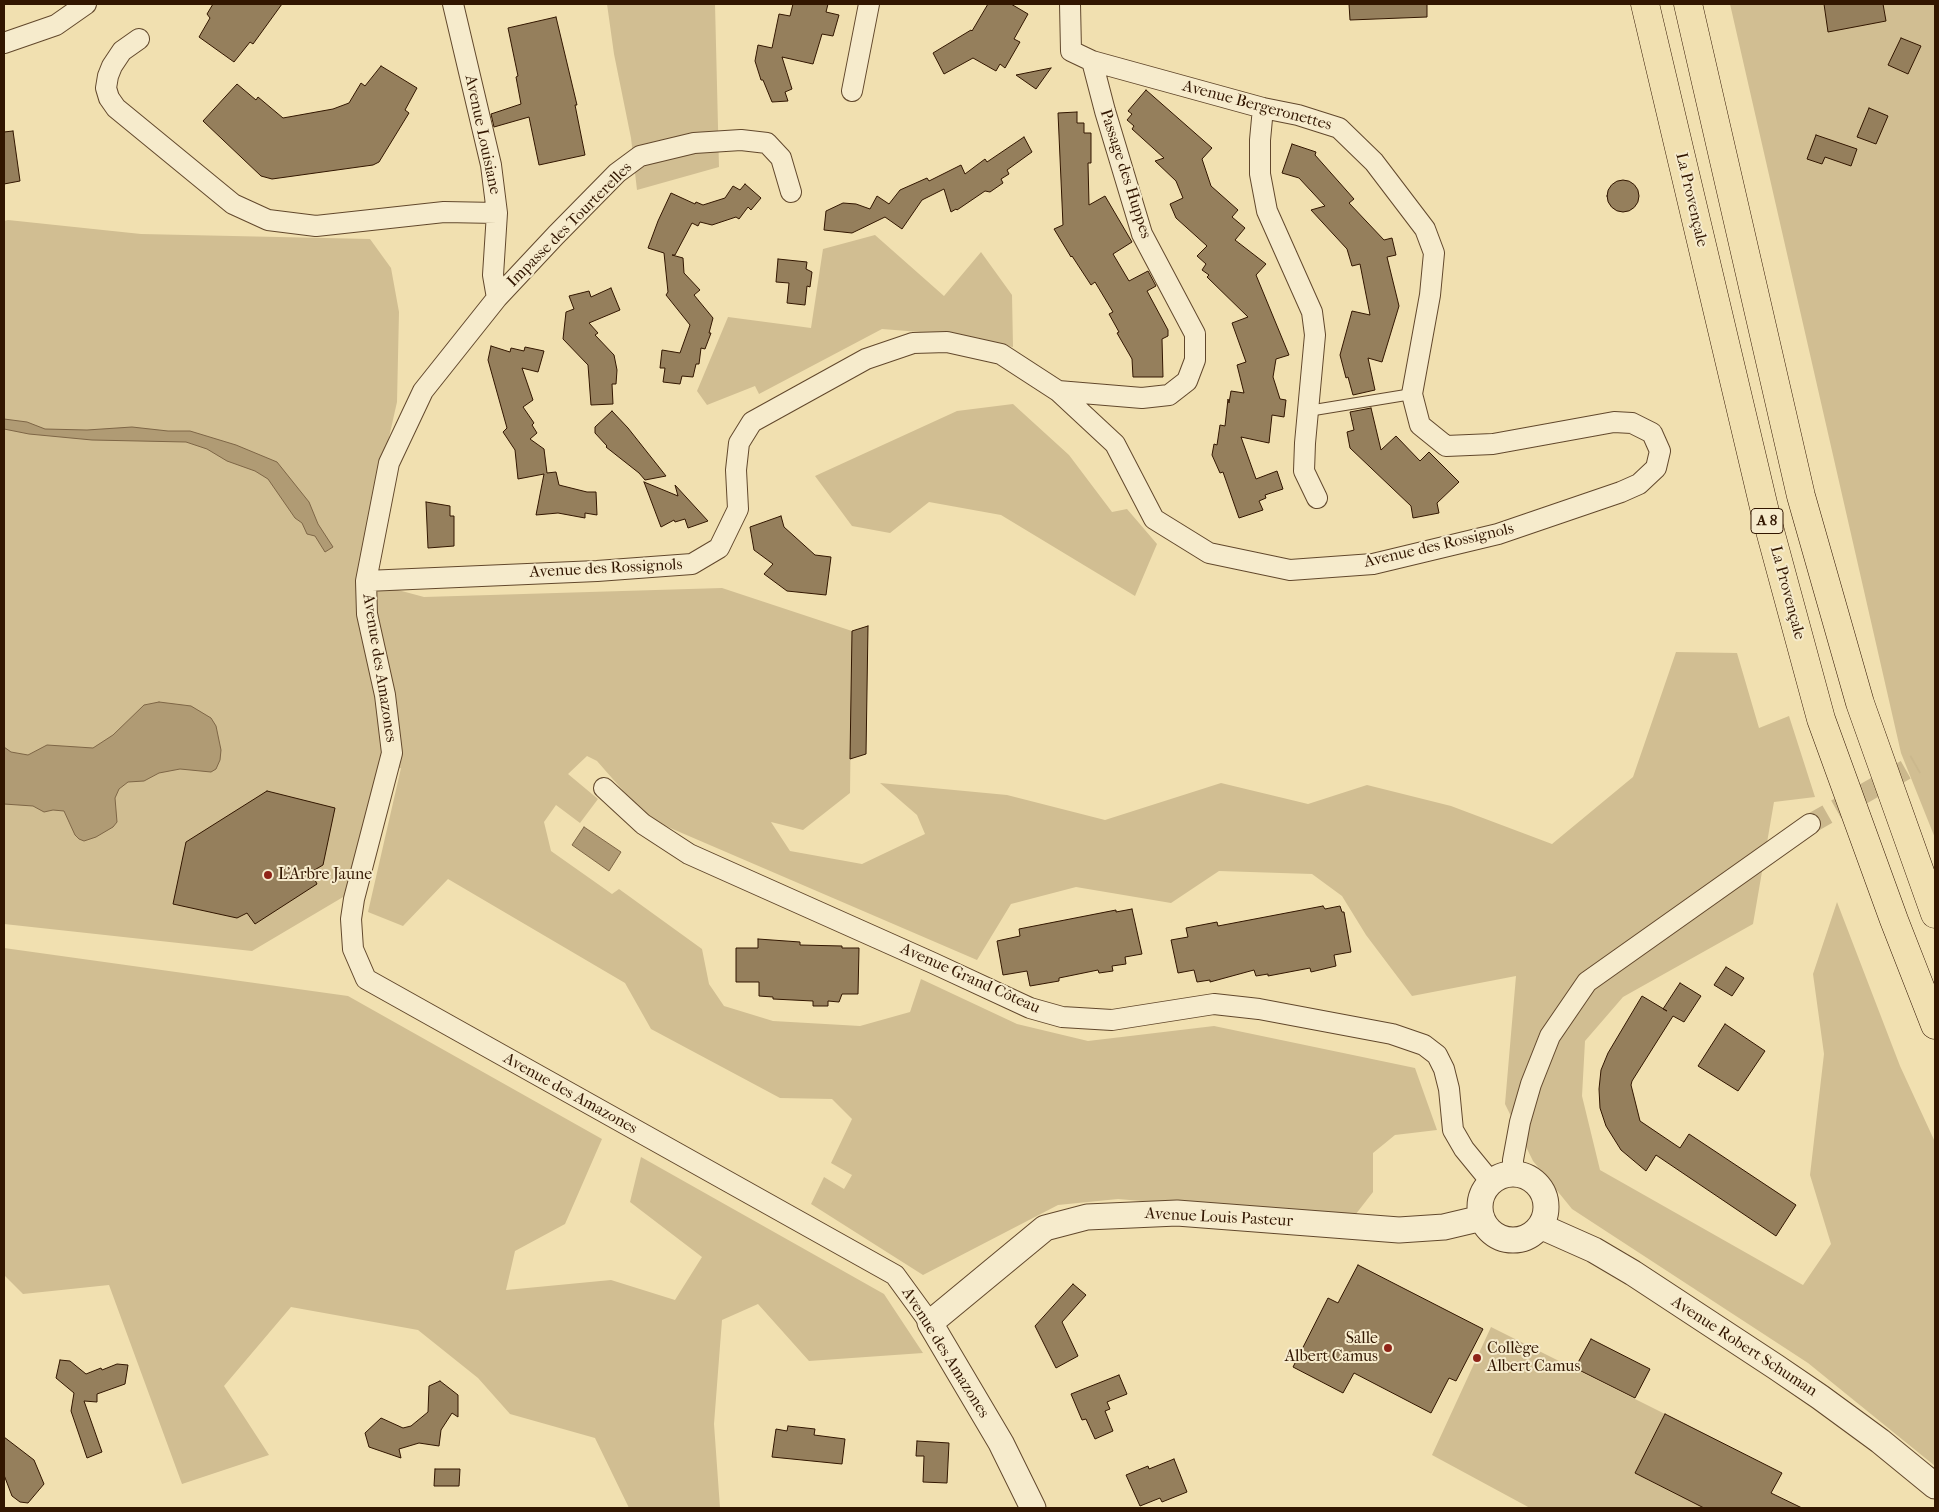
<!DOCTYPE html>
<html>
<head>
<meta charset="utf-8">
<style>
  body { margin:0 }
  #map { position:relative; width:1939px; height:1512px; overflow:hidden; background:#f1e0b0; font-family:"IM FELL French Canon",serif }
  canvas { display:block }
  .frame { position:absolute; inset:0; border:5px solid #321600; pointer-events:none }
</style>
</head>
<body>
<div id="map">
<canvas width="1939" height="1512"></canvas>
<div class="frame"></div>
</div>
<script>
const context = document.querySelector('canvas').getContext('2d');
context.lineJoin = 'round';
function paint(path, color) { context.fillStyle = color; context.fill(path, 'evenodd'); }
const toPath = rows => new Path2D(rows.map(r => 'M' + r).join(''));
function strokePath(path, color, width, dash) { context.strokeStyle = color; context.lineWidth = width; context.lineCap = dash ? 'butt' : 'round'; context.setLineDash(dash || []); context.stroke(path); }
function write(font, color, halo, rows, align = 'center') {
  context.font = font + ' "IM FELL French Canon",serif'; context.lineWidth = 4; context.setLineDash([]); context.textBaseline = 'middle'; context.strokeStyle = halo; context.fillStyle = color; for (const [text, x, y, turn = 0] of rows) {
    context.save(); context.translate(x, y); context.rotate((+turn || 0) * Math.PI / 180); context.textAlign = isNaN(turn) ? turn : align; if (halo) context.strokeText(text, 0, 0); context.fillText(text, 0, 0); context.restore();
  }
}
const green = toPath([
  [607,4,715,4,719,167,637,190,631,138,614,54],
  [1730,4,1935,4,1935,838,1901,753],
  [8,220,141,234,370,239,391,268,399,312,397,402,357,579,424,597,722,588,852,631,850,793,803,830,771,822,790,851,862,864,925,834,917,815,880,783,1007,795,1105,820,1221,783,1308,804,1367,785,1451,806,1552,844,1633,777,1676,652,1737,653,1759,728,1789,716,1815,797,1774,802,1753,924,1623,997,1585,1041,1582,1096,1600,1170,1803,1285,1831,1244,1810,1175,1824,1054,1813,974,1837,902,1900,1066,1935,1142,1935,1466,1808,1363,1572,1209,1533,1161,1505,1104,1516,976,1412,996,1366,935,1342,896,1312,874,1219,871,1171,903,1076,887,1011,904,977,960,647,818,597,761,587,756,568,774,598,799,580,823,556,805,544,822,551,851,612,894,619,889,702,949,709,984,724,1006,773,1021,860,1026,910,1012,921,979,1017,1024,1088,1041,1214,1026,1415,1068,1437,1130,1395,1135,1373,1153,1373,1192,1352,1219,1118,1199,1058,1205,923,1275,811,1204,824,1177,844,1189,852,1175,831,1163,852,1119,832,1099,780,1098,651,1029,625,983,448,879,403,926,368,912,401,768,379,771,355,890,252,951,4,924,4,221],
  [875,235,944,296,981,252,1012,295,1013,347,933,333,882,329,759,394,755,386,707,405,697,391,728,317,811,328,823,249],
  [1013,404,1069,455,1112,512,1127,509,1157,544,1135,596,1001,515,929,502,890,533,852,526,815,476,957,411],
  [4,948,348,996,602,1139,565,1224,515,1251,506,1290,611,1280,675,1300,702,1257,630,1202,641,1157,884,1294,923,1353,809,1361,758,1304,722,1320,714,1424,720,1508,629,1508,595,1438,510,1414,478,1378,418,1330,291,1307,224,1386,269,1455,182,1484,109,1285,23,1294,4,1275],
  [1491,1327,1665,1414,1635,1473,1704,1508,1530,1508,1432,1455]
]);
const water = toPath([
  [4,419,27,422,45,429,87,430,132,427,168,431,190,431,236,445,277,462,309,502,318,524,333,547,325,552,315,536,307,534,302,523,295,518,268,479,255,471,227,461,207,449,186,442,92,440,29,434,4,429,4,419],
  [159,702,191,706,211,718,216,726,221,750,220,760,216,769,211,772,180,769,159,773,144,781,128,782,119,789,115,798,117,822,113,827,96,837,84,841,79,839,75,835,64,811,53,810,44,812,33,806,4,804,4,747,11,752,28,755,47,745,93,748,113,735,144,705,159,702],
  [584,827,621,852,609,871,572,845,584,827]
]);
const building = toPath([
  [213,4,282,4,253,44,250,42,234,62,199,37,210,18,207,14,213,4],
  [793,4,828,4,826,12,839,15,833,36,822,34,813,64,782,57,792,89,785,92,788,101,772,102,763,80,761,80,755,61,758,45,772,48,779,14,790,16,793,4],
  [988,4,1011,4,1028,14,1014,39,1020,42,1005,68,1000,64,996,71,973,58,944,74,933,53,971,30,972,31,988,4],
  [1349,4,1427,4,1427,17,1350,20,1349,4],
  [1824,4,1883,4,1886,21,1828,32,1824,4],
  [556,17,577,105,575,105,585,155,539,165,529,117,494,127,491,114,521,104,516,77,518,76,508,28,556,17],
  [1901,38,1921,46,1908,74,1888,65,1901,38],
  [381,66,417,88,405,110,409,113,379,162,373,165,272,179,261,176,203,121,237,84,256,100,258,97,283,118,333,109,349,103,361,83,365,86,381,66],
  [1051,68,1036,89,1016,75,1051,68],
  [1146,90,1212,148,1202,159,1211,186,1238,210,1232,217,1245,228,1235,240,1266,264,1256,275,1289,355,1276,359,1273,377,1280,399,1286,400,1284,417,1272,415,1269,443,1241,437,1256,479,1277,471,1283,489,1265,495,1266,498,1259,501,1263,510,1239,518,1223,472,1220,473,1212,455,1214,444,1217,445,1220,425,1225,426,1228,399,1229,403,1231,391,1244,393,1237,365,1246,362,1232,323,1248,317,1207,277,1209,275,1202,270,1206,264,1197,256,1207,246,1176,218,1170,204,1183,198,1176,181,1155,161,1164,158,1132,129,1134,126,1127,120,1132,114,1128,111,1146,90],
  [1869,108,1888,116,1876,144,1857,137,1869,108],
  [1077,112,1077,123,1084,123,1084,133,1091,133,1091,163,1088,163,1089,205,1105,196,1132,242,1113,254,1129,281,1148,271,1156,286,1147,291,1168,330,1168,336,1162,339,1163,377,1133,377,1132,359,1117,333,1119,332,1109,314,1113,312,1095,282,1091,285,1072,256,1071,257,1054,229,1063,225,1058,113,1077,112],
  [13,131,20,181,4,184,4,132,13,131],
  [1816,135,1857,149,1851,166,1825,157,1822,164,1807,159,1816,135],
  [1024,137,1032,152,1007,170,1009,174,1001,179,1003,183,990,192,985,191,957,210,956,209,951,212,944,189,922,200,902,229,885,217,852,233,824,230,826,211,843,203,856,204,870,209,877,196,889,204,900,190,927,178,929,181,961,165,965,174,985,159,987,162,1024,137],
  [1292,144,1316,152,1315,155,1354,199,1349,203,1384,240,1392,238,1396,255,1387,257,1399,306,1382,362,1368,358,1375,390,1353,395,1348,377,1346,378,1340,355,1352,311,1370,315,1360,264,1352,266,1347,249,1311,210,1325,206,1299,178,1282,173,1292,144],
  '1607 196a16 16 0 1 1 32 0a16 16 0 1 1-32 0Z',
  [745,184,761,198,751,210,748,207,739,219,736,217,712,225,700,222,698,226,692,223,675,255,672,255,683,258,684,273,700,290,694,295,713,318,709,333,711,333,705,349,701,348,699,364,696,364,693,377,682,376,680,384,663,382,665,368,660,368,662,350,680,353,690,325,666,295,668,292,664,253,648,248,658,221,671,193,695,204,696,202,703,205,725,198,733,186,740,190,745,184],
  [778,259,807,262,806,269,812,272,810,287,807,286,805,305,787,303,789,283,776,282,778,259],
  [611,288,620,310,589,323,598,333,595,335,614,355,617,370,616,384,612,384,613,404,591,405,588,365,563,339,566,312,574,309,569,296,589,291,591,297,611,288],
  [491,346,510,352,511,348,524,351,525,347,544,351,538,372,522,368,533,400,523,407,534,423,532,425,537,433,530,439,544,449,547,473,556,472,559,485,587,492,596,492,597,515,585,513,585,518,558,513,536,515,544,474,518,479,515,450,503,432,507,428,488,360,491,346],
  [1371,408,1381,450,1396,436,1420,461,1429,452,1459,482,1437,503,1439,513,1413,518,1411,506,1350,448,1347,432,1354,430,1350,412,1371,408],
  [612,411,628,428,666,476,645,480,639,473,606,447,607,446,595,433,595,427,612,411],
  [644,482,678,496,675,485,708,521,688,528,685,519,675,522,674,520,661,527,644,482],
  [426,502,450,506,450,516,454,516,454,546,428,548,426,502],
  [781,516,784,527,815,555,831,557,826,595,787,591,764,574,773,564,754,550,750,527,781,516],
  [868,626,866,754,850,759,852,631,868,626],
  [267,791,335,808,323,865,311,872,317,884,255,924,247,913,237,918,173,904,186,842,267,791],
  [1323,906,1325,909,1340,906,1342,912,1344,912,1351,952,1334,955,1336,966,1311,972,1310,968,1268,976,1268,974,1256,976,1254,970,1210,982,1210,980,1197,982,1194,970,1178,973,1171,940,1188,937,1186,928,1217,922,1218,926,1323,906],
  [1132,909,1142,954,1125,957,1126,964,1112,966,1113,971,1099,973,1098,970,1059,978,1059,981,1030,986,1027,971,1003,975,997,941,1020,936,1019,929,1116,910,1116,912,1132,909],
  [758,939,800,942,800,945,842,946,842,948,859,948,858,994,842,994,839,1002,828,1001,828,1006,813,1006,813,1001,773,999,773,997,759,996,759,982,736,982,736,948,758,948,758,939],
  [1726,967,1744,978,1732,996,1714,985,1726,967],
  [1680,983,1701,996,1684,1022,1673,1016,1632,1081,1631,1085,1640,1121,1680,1148,1689,1134,1796,1205,1776,1236,1656,1155,1646,1171,1621,1150,1606,1126,1600,1108,1599,1089,1601,1070,1608,1053,1642,996,1667,1011,1663,1009,1680,983],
  [1725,1024,1765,1051,1738,1091,1698,1066,1725,1024],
  [1358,1265,1483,1329,1456,1381,1449,1378,1431,1413,1354,1373,1343,1393,1293,1367,1328,1298,1338,1303,1358,1265],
  [1073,1284,1086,1295,1062,1322,1078,1356,1056,1368,1035,1326,1073,1284],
  [1591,1339,1650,1369,1635,1398,1575,1368,1591,1339],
  [60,1360,70,1361,86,1374,101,1368,102,1370,117,1364,128,1365,125,1384,97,1394,97,1402,84,1401,102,1452,87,1458,71,1411,74,1393,56,1378,60,1360],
  [1119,1375,1127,1394,1107,1402,1110,1409,1105,1411,1113,1431,1095,1439,1086,1419,1082,1420,1071,1394,1119,1375],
  [440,1381,458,1395,458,1417,452,1413,441,1430,439,1446,419,1443,399,1449,401,1458,369,1447,365,1433,381,1418,403,1428,411,1426,428,1412,429,1386,440,1381],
  [1665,1414,1782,1473,1771,1493,1802,1508,1704,1508,1635,1473,1665,1414],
  [788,1426,815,1429,814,1435,845,1439,842,1464,772,1457,776,1429,787,1431,788,1426],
  [4,1437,34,1460,44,1484,28,1503,20,1502,12,1496,4,1475,4,1437],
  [917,1441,949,1443,947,1483,923,1482,924,1456,916,1456,917,1441],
  [1174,1459,1187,1492,1162,1502,1160,1498,1140,1506,1126,1475,1148,1466,1149,1469,1174,1459],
  [435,1469,460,1469,459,1486,434,1486,435,1469]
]);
const minorTunnel = toPath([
  [1810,824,1916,764]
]);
const service = toPath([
  [1308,411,1412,394]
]);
const minor = toPath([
  [453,4,491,165,497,213,493,275,497,298],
  [139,39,122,51,112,66,108,76,106,88,109,98,116,108,233,204,268,220,316,226,444,212,497,213],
  [4,43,56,25,86,4],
  [852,91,869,4],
  [1263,108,1260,140,1260,174,1267,211,1312,312,1315,335,1305,443,1304,471,1317,498],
  [791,192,781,158,767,143,741,140,694,143,640,156,617,173,556,235,497,298,423,391,389,463,366,581,367,614,385,695,392,753,354,899,351,919,353,949,366,979,895,1275,930,1323],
  [1058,391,1142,398,1169,395,1187,381,1195,360,1195,334,1142,234,1105,111,1092,61],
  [366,581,597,571,692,564,719,548,738,509,736,470,739,443,752,422,866,359,913,343,947,342,1001,354,1058,391,1115,444,1154,519,1209,553,1290,570,1373,564,1498,534,1621,492,1639,484,1656,468,1660,451,1652,433,1632,423,1614,422,1493,444,1446,446,1420,425,1412,394,1430,295,1434,253,1425,229,1374,162,1339,128,1298,115,1263,108,1092,61,1071,51,1070,4],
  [604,788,643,824,689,854,933,963,1030,1008,1062,1017,1112,1020,1214,1004,1259,1009,1392,1034,1424,1045,1437,1055,1444,1069,1449,1089,1453,1130,1464,1149,1491,1182],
  [1513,1173,1513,1160,1520,1122,1531,1084,1550,1036,1587,982,1810,824]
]);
const tertiary = toPath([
  '1480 1207a33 33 0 1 1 66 0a33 33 0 1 1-66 0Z',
  [1540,1226,1594,1250,1633,1273,1776,1367,1820,1397,1880,1441,1935,1486],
  [1033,1508,1001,1443,930,1323,1045,1228,1087,1217,1177,1213,1399,1230,1444,1227,1482,1218]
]);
const motorway = toPath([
  [1645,4,1766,516,1821,719,1894,920,1935,1025],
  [1688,4,1801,496,1860,703,1935,914]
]);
const markers = [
  [268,875,5,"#8f2418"],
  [1388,1348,5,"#8f2418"],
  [1477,1358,5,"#8f2418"]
];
const shields = [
  [1767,521,32]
];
const shieldNames = [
  ["A 8",1767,521]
];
const streetNames = [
  ["Avenue Bergeronettes",1257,106,15],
  ["Avenue Louisiane",482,135,78],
  ["Passage des Huppes",1125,174,72],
  ["La Provençale",1691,200,77],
  ["Impasse des Tourterelles",570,225,-45],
  ["Avenue des Rossignols",1439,546,-13],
  ["Avenue des Rossignols",606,569,-3],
  ["La Provençale",1787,593,75],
  ["Avenue des Amazones",379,668,81],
  ["Avenue Grand Côteau",970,979,24],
  ["Avenue des Amazones",570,1094,29],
  ["Avenue Louis Pasteur",1219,1218,3],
  ["Avenue Robert Schuman",1744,1347,33],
  ["Avenue des Amazones",945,1353,58]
];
const poiNames = [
  ["L'Arbre Jaune",278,875],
  ["Salle",1378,1339,"right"],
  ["Albert Camus",1378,1357,"right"],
  ["Collège",1487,1349],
  ["Albert Camus",1487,1367]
];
paint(green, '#d1be92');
paint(water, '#b09b74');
strokePath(water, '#7e6646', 1);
paint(building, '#957f5c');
strokePath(building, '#321600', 1);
strokePath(minorTunnel, '#cbb88d', 20, [20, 10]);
strokePath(service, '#62482c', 12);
strokePath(minor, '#62482c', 22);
strokePath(tertiary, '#62482c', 27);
strokePath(motorway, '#321600', 29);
strokePath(service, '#f6ebcc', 10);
strokePath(minor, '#f6ebcc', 20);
strokePath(tertiary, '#f6ebcc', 25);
strokePath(motorway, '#f1e0b0', 28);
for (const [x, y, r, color] of markers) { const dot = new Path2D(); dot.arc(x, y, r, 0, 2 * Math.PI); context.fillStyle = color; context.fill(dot); strokePath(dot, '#f6ebcc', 2); }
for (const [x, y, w] of shields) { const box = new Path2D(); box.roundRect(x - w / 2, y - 12.5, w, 25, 4); context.fillStyle = '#f6ebcc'; context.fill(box); strokePath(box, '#321600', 1); }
write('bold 15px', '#321600', null, shieldNames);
write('16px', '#321600', '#f6ebcc', streetNames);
write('16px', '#321600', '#f6ebcc', poiNames, 'left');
</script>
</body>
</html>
